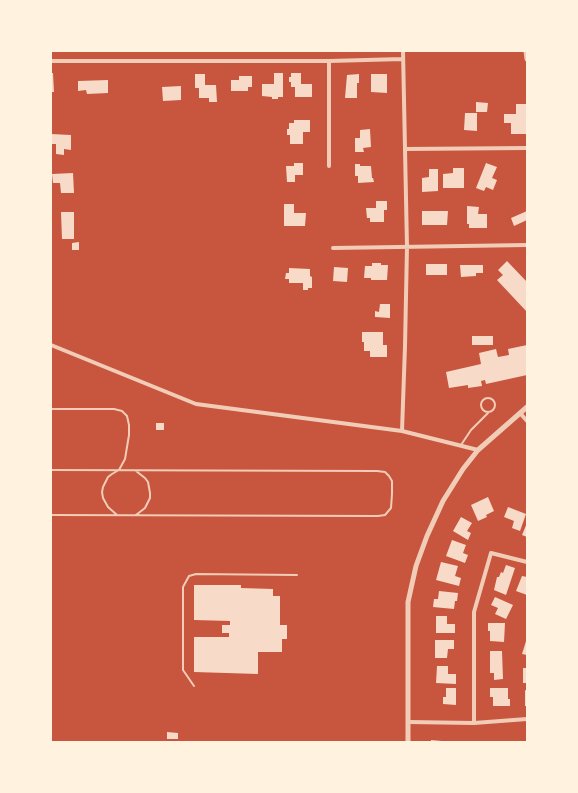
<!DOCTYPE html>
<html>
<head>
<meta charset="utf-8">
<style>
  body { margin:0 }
  #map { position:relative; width:578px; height:793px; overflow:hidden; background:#c8553d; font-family:Barlow,sans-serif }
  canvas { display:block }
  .frame { position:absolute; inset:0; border:52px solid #fff3e0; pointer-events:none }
</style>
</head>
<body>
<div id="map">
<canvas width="578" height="793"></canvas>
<div class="frame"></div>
</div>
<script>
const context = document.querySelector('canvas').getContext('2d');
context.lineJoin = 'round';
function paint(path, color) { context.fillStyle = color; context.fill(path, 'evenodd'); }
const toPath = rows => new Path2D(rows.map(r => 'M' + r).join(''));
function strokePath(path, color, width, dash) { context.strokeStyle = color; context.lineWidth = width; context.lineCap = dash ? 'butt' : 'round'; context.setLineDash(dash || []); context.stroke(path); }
const building = toPath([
  [51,73,53,73,54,92,51,92],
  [274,73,283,73,283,97,278,97,278,99,272,99,272,97,262,96,262,84,274,84],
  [291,73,301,73,301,84,312,84,312,97,295,97,295,87,291,87,291,82,289,82,289,77,291,77],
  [195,74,205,74,205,85,216,85,217,102,209,102,209,98,199,98,199,88,195,88],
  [359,74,359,83,357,83,357,98,345,98,347,75],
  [371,74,387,74,387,93,371,92],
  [239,76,252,76,252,87,248,87,248,91,231,91,231,80,239,80],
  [108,80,108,93,87,94,86,90,78,91,78,81],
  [181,86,181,100,163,101,162,87],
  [476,102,488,103,487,112,476,112],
  [516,104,527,104,527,134,511,134,511,123,504,123,504,114,516,114],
  [465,113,477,113,477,131,464,130],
  [294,120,310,120,310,132,303,132,303,144,290,144,290,135,287,135,287,129,289,129,289,123,294,123],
  [370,129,371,147,363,148,364,152,355,152,355,138,360,138,360,130],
  [51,134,71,135,71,150,64,149,64,155,56,154,56,144,51,144],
  [294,163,303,163,303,175,295,175,295,182,287,182,286,166,294,166],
  [486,163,497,167,492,178,497,180,493,190,486,187,484,191,476,188],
  [355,164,360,164,360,166,371,166,372,178,373,178,374,182,358,183,358,176,355,176],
  [453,168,464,168,464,188,443,188,443,174,453,173],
  [429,169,438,169,438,191,422,192,422,178,429,177],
  [73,173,74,193,61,193,60,183,53,183,52,174],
  [376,201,387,201,387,210,384,210,384,222,370,222,370,218,367,218,366,208,376,208],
  [284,204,294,204,294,213,306,213,305,226,284,226],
  [467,206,479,207,478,214,487,214,487,228,469,228,469,224,467,224],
  [422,211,448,211,447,225,422,225],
  [527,211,527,220,514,226,511,218],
  [61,212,74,212,74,239,62,239],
  [79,242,79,250,72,250,72,243],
  [507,261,527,282,527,312,497,280,503,275,498,270],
  [372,263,381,263,381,265,388,265,387,280,371,280,371,278,364,278,365,266,372,266],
  [426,264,447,264,447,275,426,275],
  [460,265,483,265,483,273,476,273,476,276,461,277],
  [334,267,348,268,347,282,333,281],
  [289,268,310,269,310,276,312,277,312,288,308,288,308,290,303,290,303,283,289,283,289,279,285,279,286,273,289,273],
  [380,304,390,304,390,318,375,317,375,311,379,312],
  [362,332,383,332,383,345,387,345,387,357,370,357,370,351,364,351,364,342,362,342],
  [472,336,493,336,493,345,472,345],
  [527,345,527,375,486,384,485,380,481,381,482,386,468,388,468,385,449,388,446,372,481,364,479,353,496,349,498,357,509,355,508,349],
  [156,423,164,423,164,430,156,430],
  [488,497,494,511,486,515,487,517,478,521,471,505],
  [508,507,526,514,520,531,512,528,514,521,504,517],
  [461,517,472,523,467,531,471,533,468,540,453,531],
  [527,523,527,537,522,535],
  [452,540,466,545,463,553,468,555,465,563,446,556],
  [441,562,458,566,455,576,461,578,459,586,436,580],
  [506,565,515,568,506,595,494,590,497,577,499,577,501,572,503,573],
  [522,576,527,577,527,595,516,591],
  [194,585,241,585,241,588,273,589,273,596,280,596,280,625,287,625,287,639,282,639,282,652,258,652,258,674,194,672,194,637,229,637,229,633,222,633,222,625,230,625,230,621,194,620],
  [439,591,458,593,457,601,455,601,454,609,433,607,434,599,438,599],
  [495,597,513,605,506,619,495,614,498,608,491,605],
  [436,616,447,616,447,624,455,624,455,633,436,633],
  [488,623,505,623,504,642,490,641,490,631,488,631],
  [527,638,527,655,522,654],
  [435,640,454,640,454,649,448,649,447,658,435,658],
  [490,651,502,651,503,679,494,680,494,673,490,673],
  [437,666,448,666,448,674,456,674,456,684,436,683],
  [523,668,527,668,527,683,523,683],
  [446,688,456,688,456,705,443,704,443,697,446,697],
  [490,688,508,688,508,699,510,699,510,706,493,706,493,697,490,697],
  [525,690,527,691,527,706,525,706],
  [167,732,178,733,178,739,167,739],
  [431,740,442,741,442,742,431,742]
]);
const service = toPath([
  '481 405a7 7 0 1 1 14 0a7 7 0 1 1-14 0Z',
  [51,409,114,409,122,411,127,416,129,425,129,435,125,459,119,470,112,474,108,477,103,487,102,492,103,498,108,507,117,515],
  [461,445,471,430,488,413],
  [51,470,377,471,385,472,389,476,392,481,392,494,391,508,385,515,378,516,51,515],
  [136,515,145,508,150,498,150,493,148,482,145,478,136,471],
  [194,686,183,670,183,587,189,576,196,574,297,575]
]);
const minor = toPath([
  [51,61,329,61,403,59],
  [329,61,329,166],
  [405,149,527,148],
  [333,248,527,245],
  [51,345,196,404,402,431,478,450],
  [520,413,527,421],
  [402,431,405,346,407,247,403,51],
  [408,722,474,723,527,719],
  [474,723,474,612,491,553,527,562]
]);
const tertiary = toPath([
  [526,51,527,59],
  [408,742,408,602,416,566,427,536,443,501,463,469,478,450,527,407]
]);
paint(building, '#f7dbc8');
strokePath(service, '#f1ccb7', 2);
strokePath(minor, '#f1ccb7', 4);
strokePath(tertiary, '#f1ccb7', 5);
</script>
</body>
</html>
